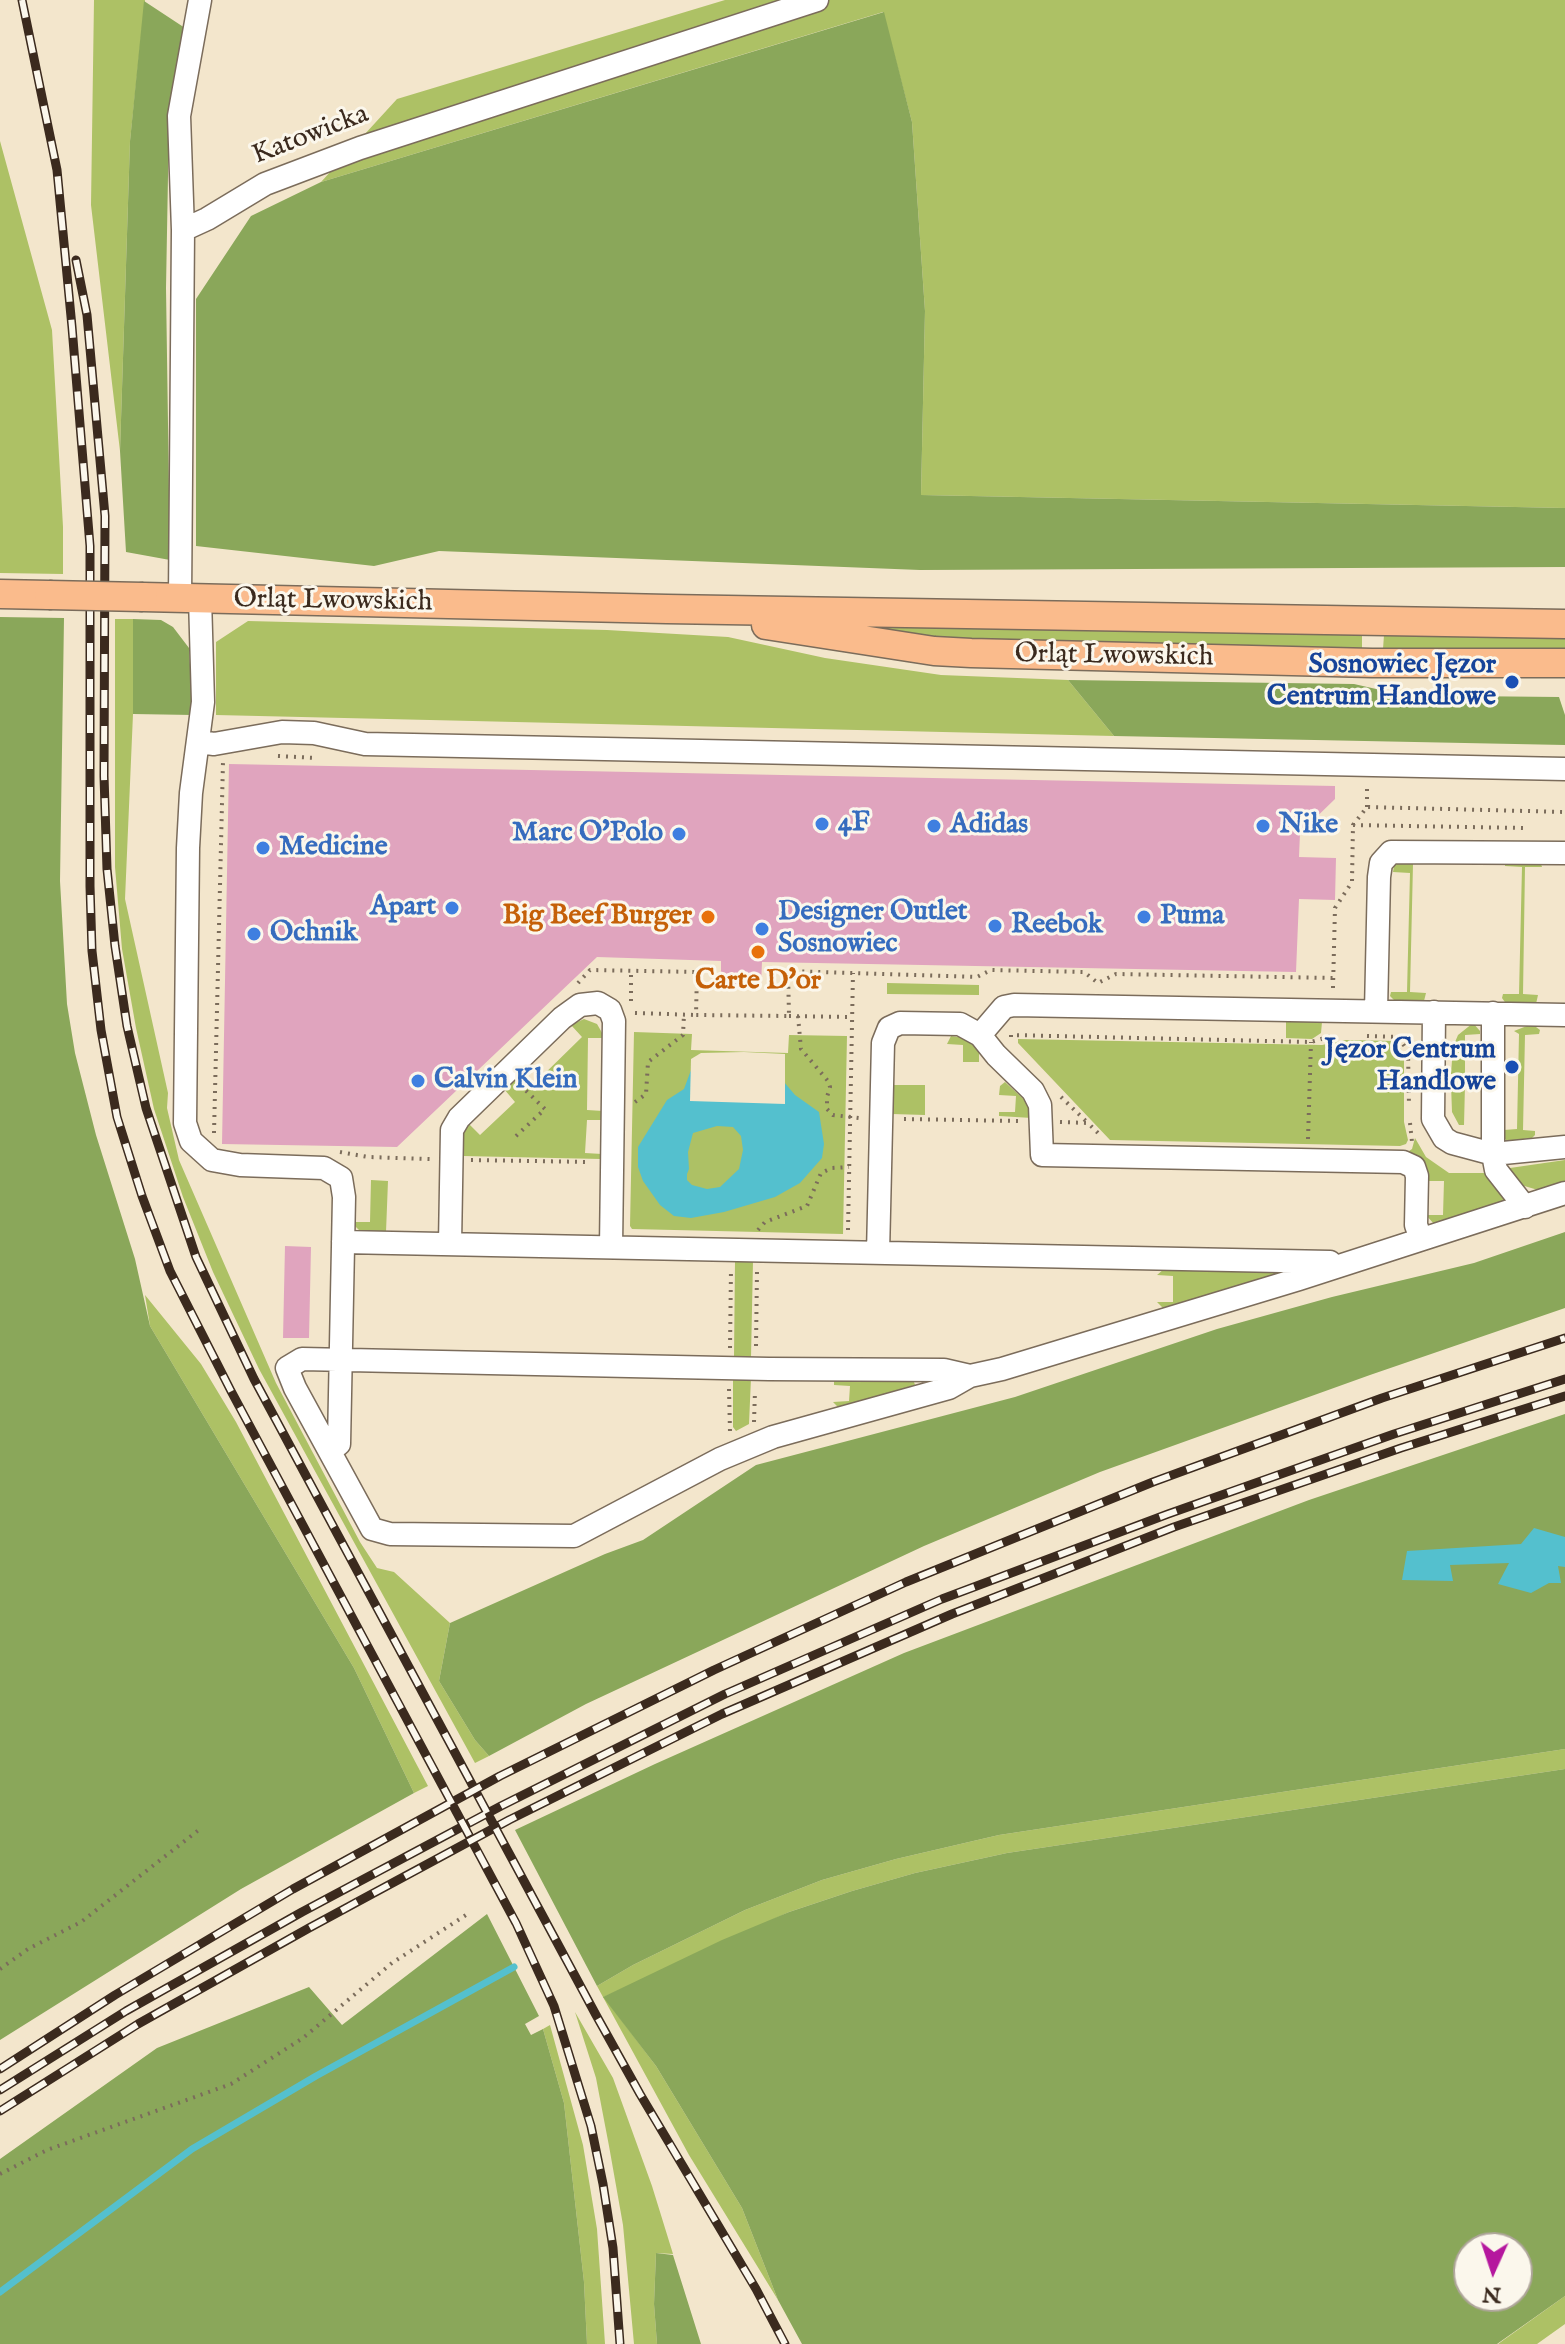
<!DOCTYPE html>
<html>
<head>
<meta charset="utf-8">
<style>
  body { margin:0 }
  #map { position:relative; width:1565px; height:2344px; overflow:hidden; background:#f3e6cc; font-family:"IM FELL English",serif }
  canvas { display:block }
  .north { position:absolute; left:1453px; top:2232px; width:80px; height:80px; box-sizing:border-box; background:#fbf7ec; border:2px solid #aea59a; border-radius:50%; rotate:183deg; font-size:22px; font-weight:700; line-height:32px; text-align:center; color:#3b2a1e }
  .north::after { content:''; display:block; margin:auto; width:28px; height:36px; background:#b5179e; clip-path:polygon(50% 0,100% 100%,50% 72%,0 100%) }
</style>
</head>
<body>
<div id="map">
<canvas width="1565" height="2344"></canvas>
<div class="north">N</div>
</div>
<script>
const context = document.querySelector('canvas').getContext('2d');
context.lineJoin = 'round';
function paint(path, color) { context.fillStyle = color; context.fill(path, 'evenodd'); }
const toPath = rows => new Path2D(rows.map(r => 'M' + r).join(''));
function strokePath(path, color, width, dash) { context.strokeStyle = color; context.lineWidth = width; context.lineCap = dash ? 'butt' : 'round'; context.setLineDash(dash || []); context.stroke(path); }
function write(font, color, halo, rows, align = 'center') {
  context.font = font + ' "IM FELL English",serif'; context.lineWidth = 6; context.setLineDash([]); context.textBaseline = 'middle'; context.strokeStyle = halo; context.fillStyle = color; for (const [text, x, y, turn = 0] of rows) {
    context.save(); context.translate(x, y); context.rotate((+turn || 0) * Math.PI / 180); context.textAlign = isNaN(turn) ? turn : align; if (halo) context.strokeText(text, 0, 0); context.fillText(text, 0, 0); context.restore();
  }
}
const green = toPath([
  [94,0,145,0,130,141,120,451,91,205],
  [725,0,1565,0,1565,508,921,495,925,311,912,122,883,12,321,182,397,99],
  [0,141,52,330,63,527,63,574,0,573],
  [115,619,133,619,133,714,125,899,168,1093,167,1108,179,1160,276,1383,360,1542,377,1568,394,1572,450,1623,439,1681,475,1740,489,1756,475,1763,259,1369,213,1272,183,1197,154,1109,136,1028,122,949,115,867],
  [248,621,607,630,728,637,825,658,941,675,1068,680,1114,736,216,715,216,642],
  [854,623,1362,635,1362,649,1001,641,905,634,854,628],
  [1384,635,1565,637,1565,649,1383,649],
  [1401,861,1429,861,1429,864,1413,864,1410,992,1426,993,1424,1001,1397,1003,1390,996,1391,992,1407,992,1410,873,1393,872,1394,866],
  [1505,863,1541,864,1542,867,1525,867,1523,994,1538,995,1536,1004,1507,1005,1502,998,1503,994,1519,994,1522,867,1505,866],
  [887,983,979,985,979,995,887,994],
  [584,1019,597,1024,605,1038,588,1038,587,1110,603,1111,603,1120,587,1120,585,1153,602,1154,601,1159,463,1156,463,1132,468,1123,480,1135,515,1102,504,1089,523,1071,535,1083,582,1037,571,1025],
  [1286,1021,1322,1022,1321,1033,1312,1039,1286,1038],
  [1473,1023,1480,1031,1480,1034,1465,1035,1465,1075,1451,1074,1453,1047,1458,1035],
  [1532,1024,1540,1030,1539,1034,1525,1035,1523,1130,1535,1131,1535,1135,1532,1138,1507,1141,1503,1137,1504,1130,1517,1129,1519,1034,1514,1031],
  [634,1032,692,1034,691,1050,788,1053,789,1035,847,1036,843,1234,632,1229,630,1226],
  [951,1036,966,1038,979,1052,979,1062,963,1062,963,1045,947,1044],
  [1018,1039,1322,1045,1346,1040,1396,1041,1404,1054,1404,1122,1408,1140,1406,1144,1400,1146,1110,1140,1018,1043],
  [1005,1082,1030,1105,1032,1118,999,1116,999,1112,1015,1112,1016,1096,999,1095,1000,1086],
  [1451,1084,1465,1085,1464,1125,1459,1125,1452,1112],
  [893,1085,925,1085,925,1115,892,1114],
  [1415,1138,1426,1157,1449,1173,1487,1173,1494,1187,1507,1200,1434,1224,1426,1215,1443,1215,1444,1181,1427,1181,1423,1162,1419,1156,1406,1153,1412,1149],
  [1565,1160,1565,1181,1538,1190,1521,1185,1510,1171,1510,1168],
  [371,1180,388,1181,386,1232,361,1232,355,1226,354,1222,370,1222],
  [735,1261,753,1261,751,1357,734,1357],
  [1164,1269,1278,1273,1278,1275,1163,1308,1157,1302,1173,1302,1173,1276,1157,1275],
  [145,1295,201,1364,236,1422,428,1786,414,1793,354,1668,150,1326],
  [733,1378,751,1378,749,1424,736,1431,733,1427],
  [841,1379,914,1382,915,1385,838,1407,833,1402,849,1401,850,1386,834,1385,834,1381],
  [1565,1749,1565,1769,1007,1853,915,1873,852,1891,789,1912,604,1997,656,2066,742,2208,778,2300,689,2155,597,1986,633,1965,745,1910,822,1880,896,1859,999,1835],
  [575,2012,613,2078,652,2186,673,2254,656,2253,654,2304,657,2344,634,2344,623,2225,609,2146,596,2078],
  [550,2025,583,2145,597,2229,605,2344,587,2344,584,2282,564,2103,543,2029],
  [1565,2296,1565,2324,1537,2344,1498,2344]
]);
const forest = toPath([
  [144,1,185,28,169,120,166,288,170,560,126,552,120,451,130,141],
  [884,12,912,122,925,311,921,495,1565,508,1565,567,920,570,439,551,374,566,196,546,196,299,251,216,321,182],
  [0,617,64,618,60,881,67,1004,75,1053,96,1135,135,1259,150,1326,354,1668,414,1793,241,1889,0,2040],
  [133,619,161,620,173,627,189,648,193,715,133,714],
  [1068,680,1354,684,1385,691,1460,696,1559,697,1565,715,1565,745,1114,736],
  [1565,1232,1565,1308,1370,1375,1100,1472,924,1546,586,1704,489,1756,475,1740,439,1681,450,1623,605,1554,643,1540,756,1465,1015,1397,1217,1329,1332,1297,1474,1263],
  [1565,1414,1565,1749,999,1835,896,1859,822,1880,745,1910,633,1965,597,1986,515,1830,655,1764,904,1653,1309,1500],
  [1565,1769,1565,2296,1497,2344,802,2344,778,2300,742,2208,656,2066,603,1997,722,1940,789,1912,852,1891,915,1873,1007,1853],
  [1469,2248,1517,2248,1517,2296,1469,2296],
  [487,1914,539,2016,525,2024,531,2035,543,2029,564,2103,584,2282,587,2344,0,2344,0,2159,157,2048,309,1987,342,2025],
  [656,2253,673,2255,701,2344,657,2344,654,2304]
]);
const water = toPath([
  [694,1062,784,1082,795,1095,819,1112,824,1144,822,1158,800,1183,775,1197,724,1212,691,1218,674,1216,660,1205,643,1181,638,1167,638,1147,667,1100,684,1089],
  [717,1126,733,1127,741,1136,743,1150,739,1169,720,1187,707,1189,692,1185,687,1180,687,1174,689,1169,688,1152,693,1133],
  [1534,1528,1565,1537,1565,1567,1558,1566,1561,1583,1549,1583,1531,1593,1498,1584,1509,1563,1450,1565,1453,1581,1402,1580,1407,1551,1521,1544]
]);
const pier = toPath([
  [744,1052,785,1054,785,1104,690,1101,691,1059,701,1053]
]);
const stream = toPath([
  [0,2292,192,2149,316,2076,514,1967]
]);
const building = toPath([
  [229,764,1335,786,1335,799,1300,833,1299,857,1336,858,1335,900,1299,899,1296,972,762,962,761,986,740,986,721,985,721,961,597,957,397,1147,222,1144],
  [285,1246,311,1247,309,1338,283,1338]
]);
const path = toPath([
  [278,756,317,758],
  [1367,807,1367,786],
  [1353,825,1523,828],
  [578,983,590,970,697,972,696,1015,789,1016,788,971,977,977,991,970,1084,972,1098,983,1116,974,1333,978],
  [1333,988,1335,908,1352,882,1353,825,1367,807,1565,812],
  [631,1001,631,972],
  [635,1013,696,1015],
  [789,1016,852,1017],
  [798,1016,801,1049,828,1081,830,1087,827,1097,827,1109,833,1115,859,1118],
  [1367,1036,1398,1037,1408,1051,1409,1106],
  [1011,1037,1011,1035,1311,1042,1335,1035],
  [1061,1097,1088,1123],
  [635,1102,646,1094,648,1062,683,1035,684,1014],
  [904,1119,1019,1121],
  [1060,1122,1088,1123,1099,1134],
  [1410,1123,1412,1142],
  [214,1133,223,762],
  [516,1136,545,1109,521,1086],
  [1308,1139,1311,1042],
  [340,1152,368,1157,430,1159],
  [471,1160,590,1162],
  [758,1230,765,1222,807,1206,821,1173,832,1168,849,1167],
  [848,1230,853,973],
  [756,1346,757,1271],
  [730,1348,731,1269],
  [729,1389,730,1432],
  [754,1422,755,1391],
  [0,1969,28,1949,81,1922,200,1829],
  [0,2174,47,2150,231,2084,303,2038,392,1963,469,1913]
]);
const minor = toPath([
  [183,230,179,116,200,0],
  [180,598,183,230,207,219,265,184,360,148,817,0],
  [200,598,203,702,191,793,188,848,185,1123,191,1141,212,1160,240,1165,324,1168,341,1178,344,1197,339,1444,330,1450],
  [199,742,214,744,282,732,314,733,365,744,1565,769],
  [1376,1011,1379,877,1381,863,1391,852,1565,853],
  [1434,1012,1433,1119,1444,1138,1452,1143,1493,1154,1565,1147],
  [1493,1013,1493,1154,1496,1170,1525,1207],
  [980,1035,1004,1007,1014,1005,1565,1015],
  [343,1242,1330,1262],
  [450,1244,452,1130,459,1118,562,1018,580,1005,598,1003,610,1010,614,1021,611,1247],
  [878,1253,883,1043,889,1028,900,1023,960,1024,980,1035,996,1055,1033,1091,1040,1105,1042,1155,1403,1162,1414,1167,1417,1176,1416,1225,1421,1239],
  [970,1376,944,1370,769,1369,302,1359,287,1368,295,1388,372,1529,390,1534,574,1536,720,1459,773,1437,949,1388,970,1376,1002,1369,1299,1279,1565,1193]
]);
const major = toPath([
  [0,594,49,595],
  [143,597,667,609,1565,624],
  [766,625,934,651,971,653,1372,663,1565,663]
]);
const rail = toPath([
  [22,0,57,170,72,327,90,546,90,886,92,951,101,1030,117,1117,142,1196,170,1271,231,1391,516,1923,554,2006,591,2126,603,2184,613,2248,620,2344],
  [76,260,87,315,105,516,104,776,107,869,115,946,127,1026,146,1108,196,1257,254,1379,596,2015,640,2094,756,2289,785,2344],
  [0,2069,115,1995,293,1889,500,1776,714,1670,906,1582,1153,1482,1382,1398,1565,1338],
  [0,2090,126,2011,302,1912,501,1806,725,1694,942,1599,1168,1514,1394,1434,1565,1379],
  [0,2111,138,2024,309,1928,509,1820,722,1714,952,1614,1174,1527,1401,1448,1565,1396]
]);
const majorBridge = toPath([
  [49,595,143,597]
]);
const markers = [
  [1512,682,8,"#1a4fb4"],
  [822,824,8,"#3f7fe0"],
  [934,826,8,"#3f7fe0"],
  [1263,826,8,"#3f7fe0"],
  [679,834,8,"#3f7fe0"],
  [263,848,8,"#3f7fe0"],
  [452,908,8,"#3f7fe0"],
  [708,917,8,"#e8710a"],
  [1144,917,8,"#3f7fe0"],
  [995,926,8,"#3f7fe0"],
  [762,929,8,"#3f7fe0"],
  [254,934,8,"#3f7fe0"],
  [758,952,8,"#e8710a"],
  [1512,1067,8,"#1a4fb4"],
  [418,1081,8,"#3f7fe0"]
];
const streetNames = [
  ["Katowicka",311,136,-21],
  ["Orląt Lwowskich",333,602,1],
  ["Orląt Lwowskich",1114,657,1]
];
const transitNames = [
  ["Sosnowiec Jęzor",1496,666],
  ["Centrum Handlowe",1496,698],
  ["Jęzor Centrum",1496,1051],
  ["Handlowe",1496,1083]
];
const shopNames = [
  ["4F",838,824],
  ["Adidas",950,826],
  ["Nike",1279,826],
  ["Marc O'Polo",663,834,"right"],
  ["Medicine",279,848],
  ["Apart",436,908,"right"],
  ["Designer Outlet",778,913],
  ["Sosnowiec",778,945],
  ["Puma",1160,917],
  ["Reebok",1011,926],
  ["Ochnik",270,934],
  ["Calvin Klein",434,1081]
];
const foodNames = [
  ["Big Beef Burger",692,917],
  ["Carte D'or",758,982,"center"]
];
paint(green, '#adc165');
paint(forest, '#8aa75a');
paint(water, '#54c0ce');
paint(pier, '#f3e6cc');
strokePath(stream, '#54c0ce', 7);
paint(building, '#e0a4be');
strokePath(minor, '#7b6c5b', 25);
strokePath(major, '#7b6c5b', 31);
strokePath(path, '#7b6c5b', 4, [2, 6]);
strokePath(minor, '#fff', 22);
strokePath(major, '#fabb8c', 28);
strokePath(rail, '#3b2a1e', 9);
strokePath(rail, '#fbf7ec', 6, [18]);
strokePath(majorBridge, '#7b6c5b', 31, []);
strokePath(majorBridge, '#fabb8c', 28);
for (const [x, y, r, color] of markers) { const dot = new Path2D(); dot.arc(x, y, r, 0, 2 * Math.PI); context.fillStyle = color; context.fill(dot); strokePath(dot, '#fbf7ec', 3); }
write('28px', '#3b2a1e', '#fbf7ec', streetNames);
write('bold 28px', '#164399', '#fbf7ec', transitNames, 'right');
write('bold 28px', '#366cbe', '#fbf7ec', shopNames, 'left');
write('bold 28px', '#c56008', '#fbf7ec', foodNames, 'right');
</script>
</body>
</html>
